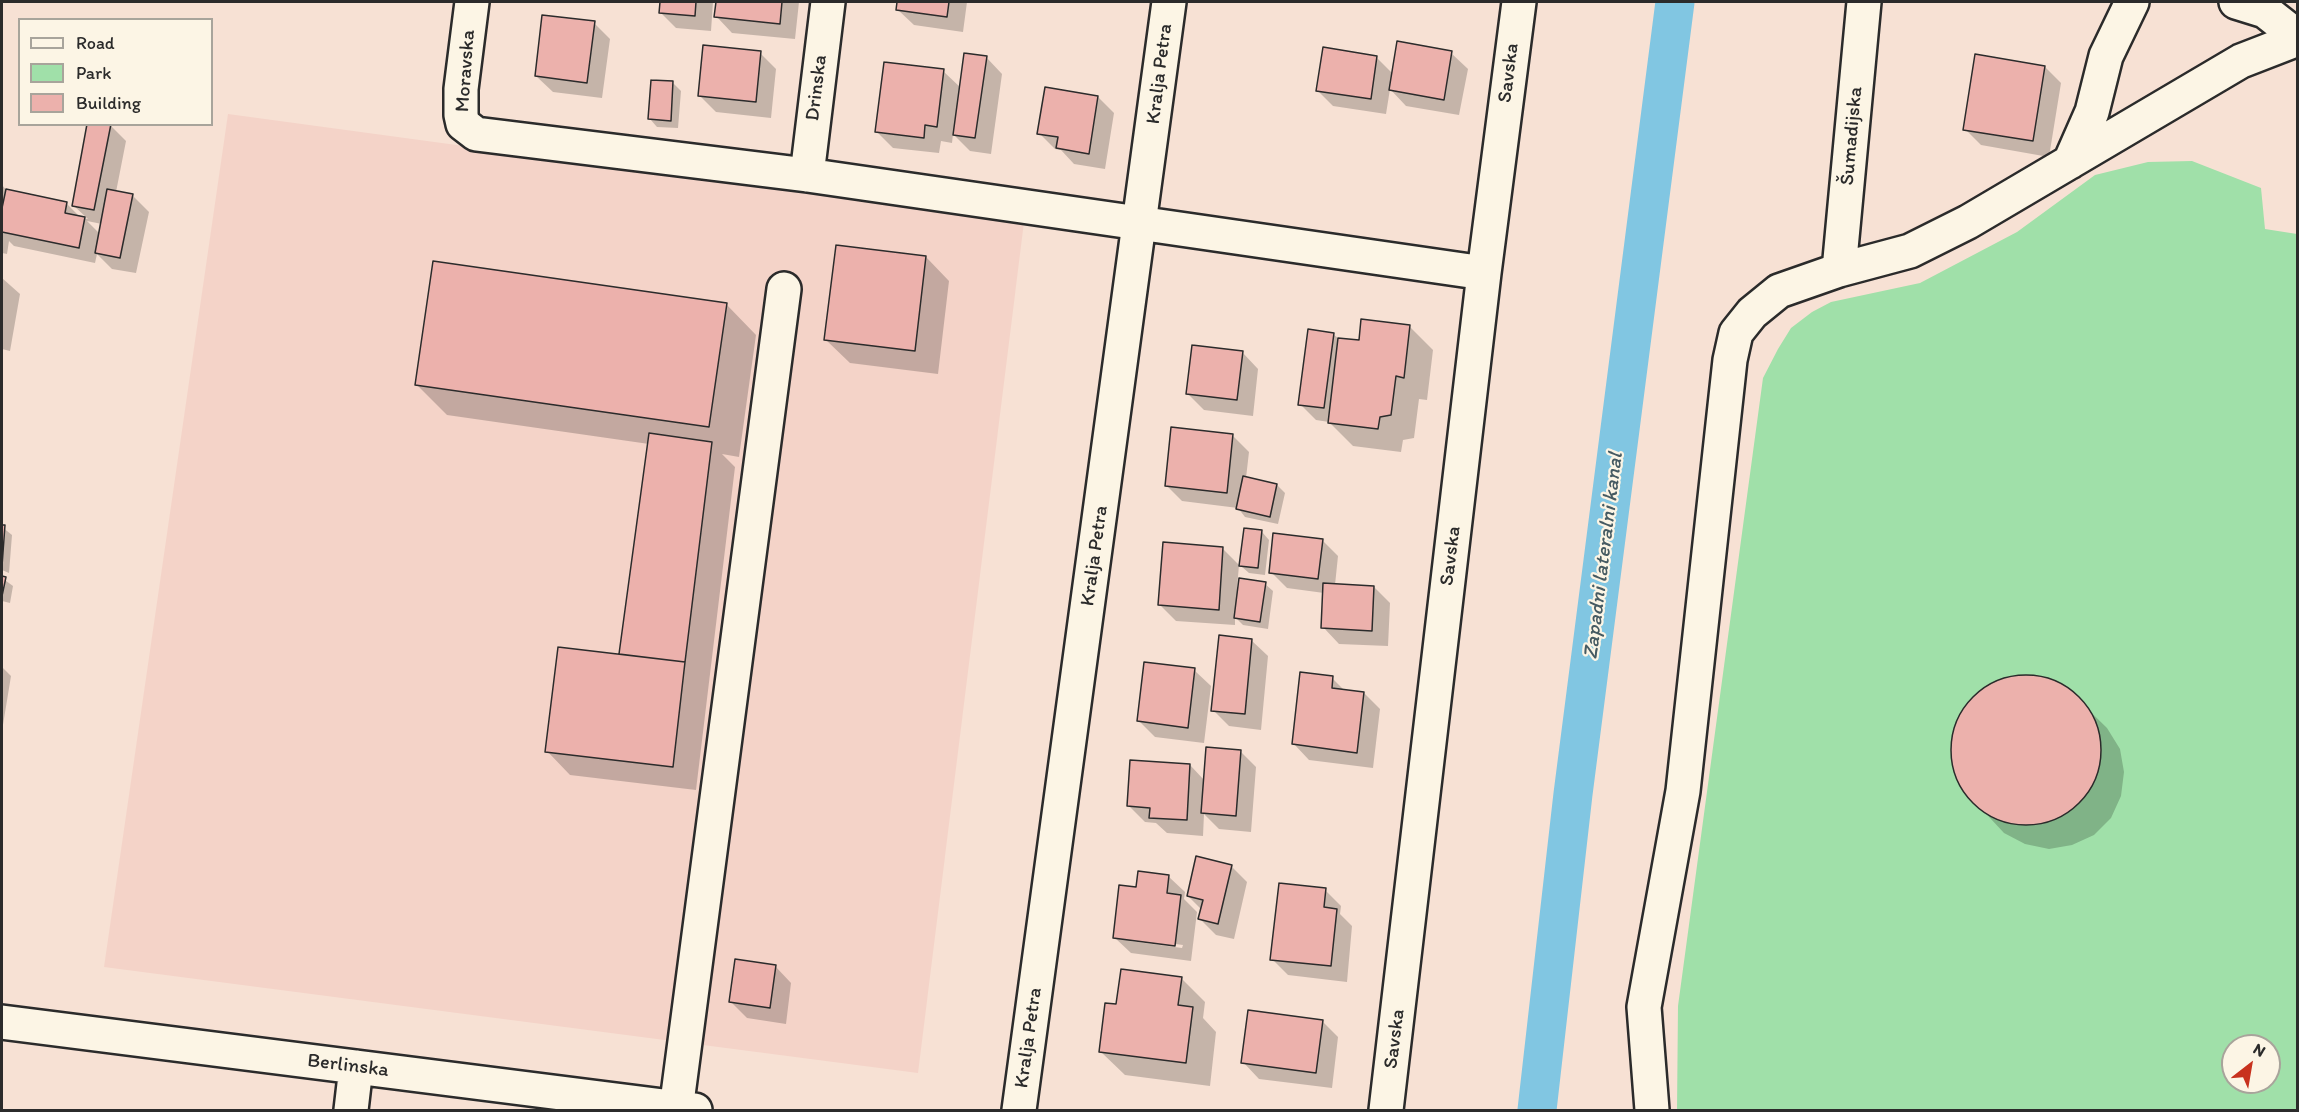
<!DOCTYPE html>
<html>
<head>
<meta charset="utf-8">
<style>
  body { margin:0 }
  #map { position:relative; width:2299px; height:1112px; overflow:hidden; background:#f7e1d4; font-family:Itim,sans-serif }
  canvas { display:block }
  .frame { position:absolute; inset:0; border:3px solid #2b2b2b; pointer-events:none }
  .legend { position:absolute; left:18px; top:18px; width:195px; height:108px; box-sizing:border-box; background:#fcf5e5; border:2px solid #a8a49b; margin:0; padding:8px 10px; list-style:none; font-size:18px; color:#2b2b2b }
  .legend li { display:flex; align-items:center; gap:12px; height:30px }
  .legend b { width:30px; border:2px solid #a8a49b }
  .north { position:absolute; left:2221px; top:1034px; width:60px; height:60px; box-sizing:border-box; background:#fcf5e5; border:2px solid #a8a49b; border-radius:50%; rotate:31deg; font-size:16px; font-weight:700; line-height:24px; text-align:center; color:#2b2b2b }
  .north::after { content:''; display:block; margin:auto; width:21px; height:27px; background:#c8321e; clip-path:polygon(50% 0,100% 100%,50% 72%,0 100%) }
</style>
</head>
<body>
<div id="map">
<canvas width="2299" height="1112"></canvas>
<div class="frame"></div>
<ul class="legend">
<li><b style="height:8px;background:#fcf5e5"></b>Road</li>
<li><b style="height:16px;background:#a0e0a9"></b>Park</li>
<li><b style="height:16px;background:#ecb1ac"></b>Building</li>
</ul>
<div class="north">N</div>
</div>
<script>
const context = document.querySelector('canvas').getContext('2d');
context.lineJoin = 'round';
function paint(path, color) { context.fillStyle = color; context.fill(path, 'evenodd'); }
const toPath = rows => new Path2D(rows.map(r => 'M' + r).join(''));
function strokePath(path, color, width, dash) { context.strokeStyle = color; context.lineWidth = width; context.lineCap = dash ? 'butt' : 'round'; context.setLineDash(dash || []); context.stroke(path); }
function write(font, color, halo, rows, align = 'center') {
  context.font = font + ' Itim,sans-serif'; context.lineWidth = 4.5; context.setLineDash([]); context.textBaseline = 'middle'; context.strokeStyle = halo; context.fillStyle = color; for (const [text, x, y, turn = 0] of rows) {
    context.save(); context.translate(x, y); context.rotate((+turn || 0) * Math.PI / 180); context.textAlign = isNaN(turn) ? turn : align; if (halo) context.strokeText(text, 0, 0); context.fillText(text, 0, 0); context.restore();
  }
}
const built = toPath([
  [228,114,1024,222,918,1073,104,967]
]);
const green = toPath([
  [2192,161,2261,188,2265,229,2297,234,2297,1110,1677,1110,1678,1006,1763,378,1778,349,1791,328,1812,312,1831,302,1920,283,2017,232,2095,175,2148,162],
  [2233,1046,2269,1046,2269,1082,2233,1082]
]);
const shadow = toPath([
  [661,2,713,2,711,31,676,28,660,12],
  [717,2,799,2,795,39,732,33,716,16],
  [899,2,967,2,963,32,914,25,897,9],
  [594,23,610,39,602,98,553,92,536,76],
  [760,53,776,69,771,118,716,112,700,96],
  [1451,53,1468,69,1459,115,1406,106,1390,89,1386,114,1333,106,1317,90,1377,58,1393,74],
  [986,57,1002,74,991,154,970,151,953,134,952,143,941,141,939,153,893,148,876,131,943,71,961,88],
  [2045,67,2061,83,2049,157,1981,145,1965,129],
  [673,83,681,91,678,128,657,127,650,119],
  [1098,97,1114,113,1105,169,1074,164,1061,150,1055,149,1039,133],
  [110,125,126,141,116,192,132,195,149,212,136,273,112,269,97,254,95,263,14,246,9,241,7,254,2,253,2,185,7,191,67,204,81,218,88,219,73,205],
  [87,221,102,224,100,234],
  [926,257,949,281,938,374,850,363,826,340],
  [2,278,20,294,10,351,2,349],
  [726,304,756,335,739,457,722,454,735,467,696,790,570,775,547,751,620,656,649,444,447,415,417,385],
  [1410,327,1433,350,1427,400,1419,399,1414,438,1403,440,1401,452,1353,446,1329,422,1316,420,1300,404,1333,334,1339,339,1360,342],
  [1242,352,1258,369,1253,416,1204,410,1188,394],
  [1233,436,1249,452,1246,478,1277,485,1285,493,1278,524,1245,517,1238,508,1182,501,1166,485],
  [2,527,12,535,9,573,2,570],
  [1262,532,1269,540,1265,575,1249,573,1241,566],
  [1322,540,1338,556,1335,585,1374,587,1390,603,1388,646,1339,644,1323,627,1324,593,1287,588,1271,572],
  [1223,549,1239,565,1237,588,1265,584,1273,591,1268,629,1243,625,1235,617,1235,625,1176,621,1160,605],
  [2,578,13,586,10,603,2,601],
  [1251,640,1268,656,1261,730,1229,726,1213,710],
  [2,667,11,676,2,731],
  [1194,670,1211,686,1204,743,1155,737,1139,721],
  [2016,676,2041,678,2065,687,2107,728,2120,749,2124,772,2121,796,2111,818,2094,835,2072,845,2049,849,2025,844,2004,833,1964,790,1954,768,1951,745,1958,720,1971,699,1992,684],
  [1332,678,1345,691,1364,693,1380,709,1373,768,1309,760,1293,743],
  [1240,751,1256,767,1251,832,1219,829,1204,814,1203,836,1167,833,1156,823,1145,822,1129,806,1190,765,1205,781],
  [1231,866,1247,882,1234,939,1216,935,1200,919,1202,910,1188,896],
  [1168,876,1185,892,1184,899,1197,912,1191,961,1131,953,1114,937,1138,889],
  [1130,938,1183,945,1182,948,1130,941],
  [1325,890,1341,906,1340,914,1352,926,1347,982,1288,975,1272,959],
  [775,966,791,983,786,1024,747,1018,731,1002],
  [1181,978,1205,1002,1203,1018,1216,1032,1210,1086,1125,1075,1101,1052,1117,1006],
  [1322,1021,1338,1037,1332,1088,1259,1079,1243,1062]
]);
const canal = toPath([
  [1537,1110,1573,794,1675,2]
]);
const building = toPath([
  [660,2,696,2,695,16,659,13,660,2],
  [716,2,782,2,780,24,714,17,716,2],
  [897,2,949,2,947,17,896,10,897,2],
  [542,15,595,21,587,83,535,76,542,15],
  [1397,41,1452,51,1444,100,1389,90,1397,41],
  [703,45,761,51,756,102,698,96,703,45],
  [1323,47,1377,56,1371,99,1316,91,1323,47],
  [964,53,987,56,975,138,953,135,964,53],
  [1975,54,2045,66,2033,141,1963,130,1975,54],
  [884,62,944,69,937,127,925,125,924,138,875,132,884,62],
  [651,80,673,81,671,121,648,119,651,80],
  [1045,87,1098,96,1089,154,1056,148,1058,137,1037,134,1045,87],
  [87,124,111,124,94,210,72,206,87,124],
  [6,189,67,202,65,213,85,217,79,248,2,232,2,208,6,189],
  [107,189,133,194,120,258,95,253,107,189],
  [836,245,926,256,915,351,824,340,836,245],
  [433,261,727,303,709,427,415,385,433,261],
  [1361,319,1410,325,1404,378,1396,376,1391,415,1380,417,1378,429,1328,423,1338,338,1359,340,1361,319],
  [1308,329,1334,333,1324,408,1298,405,1308,329],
  [1192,345,1243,351,1237,400,1186,394,1192,345],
  [1171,427,1233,434,1227,493,1165,486,1171,427],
  [649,433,712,442,685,662,619,654,649,433],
  [1243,476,1277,484,1270,517,1236,509,1243,476],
  [2,525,5,525,2,566,2,525],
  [1244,528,1262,530,1258,568,1239,566,1244,528],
  [1273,533,1323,539,1318,579,1269,573,1273,533],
  [1163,542,1223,547,1219,610,1158,605,1163,542],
  [2,576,6,577,2,596,2,576],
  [1239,578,1266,582,1260,622,1234,618,1239,578],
  [1323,583,1374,586,1372,631,1321,628,1323,583],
  [1219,635,1252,639,1245,714,1211,711,1219,635],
  [558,647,685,662,673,767,545,752,558,647],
  [1144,662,1195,668,1188,728,1137,721,1144,662],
  [1300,672,1333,676,1332,688,1364,692,1357,753,1292,744,1300,672],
  '1951 750a75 75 0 1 1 150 0a75 75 0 1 1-150 0Z',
  [1206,747,1241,750,1236,816,1201,813,1206,747],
  [1130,760,1190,764,1187,820,1149,818,1150,808,1127,806,1130,760],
  [1196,856,1232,865,1218,924,1198,919,1203,900,1187,896,1196,856],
  [1138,871,1169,875,1167,893,1181,895,1175,946,1113,938,1119,885,1136,887,1138,871],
  [1279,883,1326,888,1324,907,1337,909,1331,966,1270,960,1279,883],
  [735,959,776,965,770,1008,729,1002,735,959],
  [1121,969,1182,977,1178,1005,1193,1007,1186,1063,1099,1052,1105,1003,1116,1004,1121,969],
  [1248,1010,1323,1020,1316,1073,1241,1063,1248,1010]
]);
const minor = toPath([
  [472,2,461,89,461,115,463,124,476,134,807,175,1484,273],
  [2236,2,2265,11,2298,37],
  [2070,162,2092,112,2106,56,2132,2],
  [807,175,828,2],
  [1839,270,1864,2],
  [2,1022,695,1110],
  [351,1110,356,1067],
  [676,1110,784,289],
  [1019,1110,1169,2],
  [1386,1110,1484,273,1519,2],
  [1652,1110,1644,1007,1683,791,1730,360,1736,333,1752,313,1779,291,1839,270,1910,251,1968,222,2241,61,2298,39]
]);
const streetNames = [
  ["Moravska",466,71,-86],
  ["Savska",1509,73,-83],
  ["Kralja Petra",1160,74,-83],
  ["Drinska",817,88,-83],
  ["Šumadijska",1852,136,-85],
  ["Kralja Petra",1095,556,-82],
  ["Savska",1451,556,-83],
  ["Kralja Petra",1029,1038,-82],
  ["Savska",1395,1039,-83],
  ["Berlinska",348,1066,7]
];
const waterNames = [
  ["Zapadni lateralni kanal",1604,556,-83]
];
paint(built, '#f4d3c8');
paint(green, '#a0e0a9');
paint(shadow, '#0003');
strokePath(canal, '#81c6e2', 39);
paint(building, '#ecb1ac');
strokePath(building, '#2b2b2b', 1.5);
strokePath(minor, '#2b2b2b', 38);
strokePath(minor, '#fcf5e5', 33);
write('20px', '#2b2b2b', '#fcf5e5', streetNames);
write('italic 21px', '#455a62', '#fcf5e5', waterNames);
</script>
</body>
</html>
